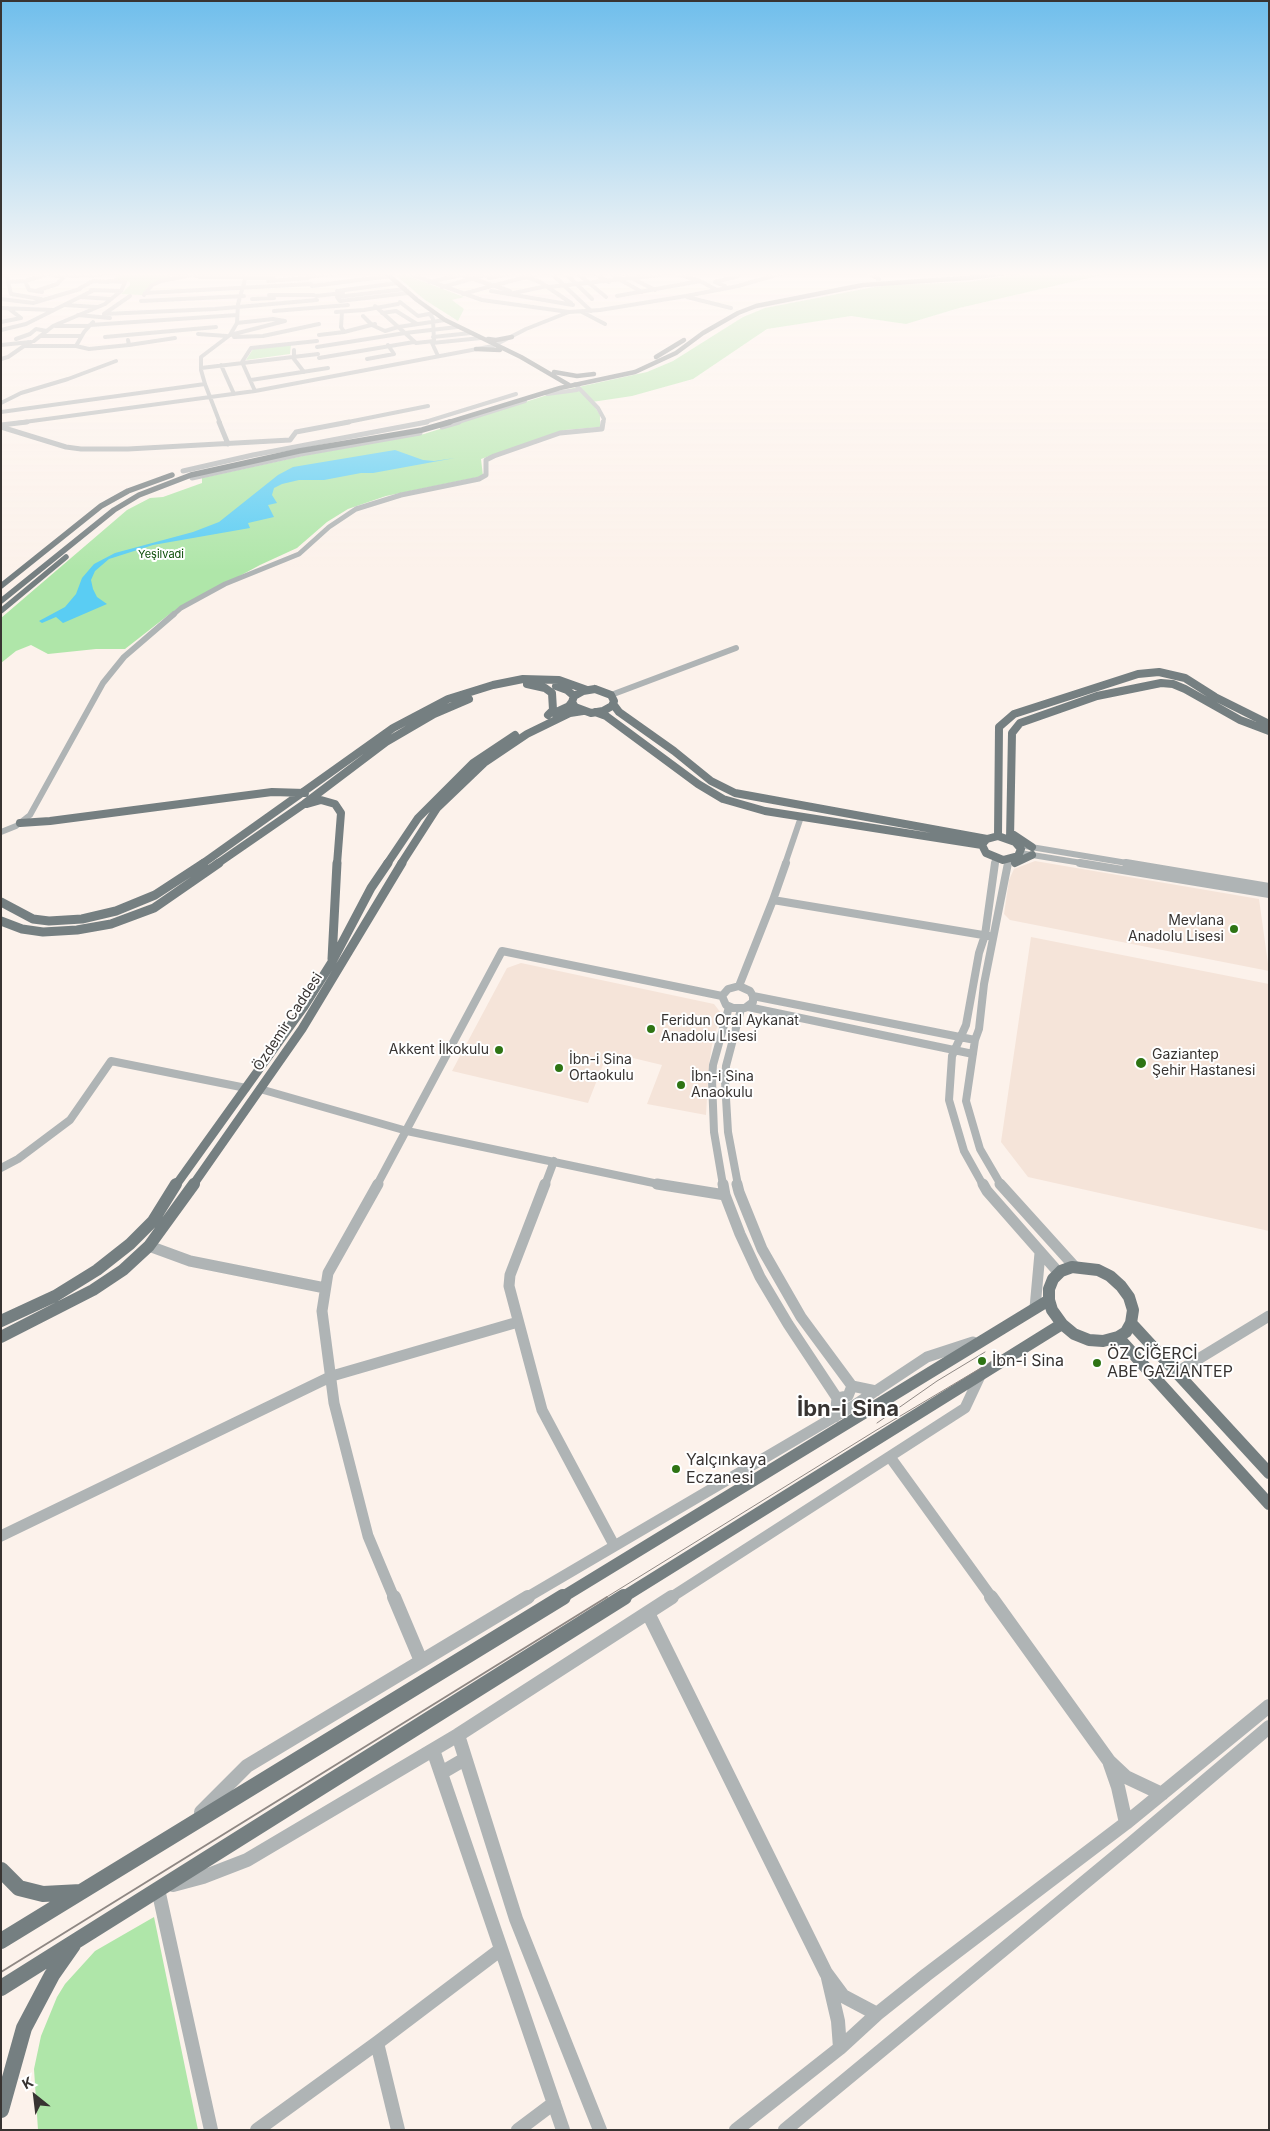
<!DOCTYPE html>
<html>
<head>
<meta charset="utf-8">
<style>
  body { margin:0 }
  #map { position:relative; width:1270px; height:2131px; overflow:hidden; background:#fcf2eb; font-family:Inter,sans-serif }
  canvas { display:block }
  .frame { position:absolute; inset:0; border:2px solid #383432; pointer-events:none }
  .north { position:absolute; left:10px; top:2071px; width:50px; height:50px; -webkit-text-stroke:4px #fff; paint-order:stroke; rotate:331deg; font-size:14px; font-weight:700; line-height:20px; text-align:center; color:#383432 }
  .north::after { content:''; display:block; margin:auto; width:18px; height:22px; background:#383432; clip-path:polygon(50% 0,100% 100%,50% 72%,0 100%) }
</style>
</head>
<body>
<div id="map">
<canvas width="1270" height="2131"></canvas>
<div class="frame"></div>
<div class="north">K</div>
</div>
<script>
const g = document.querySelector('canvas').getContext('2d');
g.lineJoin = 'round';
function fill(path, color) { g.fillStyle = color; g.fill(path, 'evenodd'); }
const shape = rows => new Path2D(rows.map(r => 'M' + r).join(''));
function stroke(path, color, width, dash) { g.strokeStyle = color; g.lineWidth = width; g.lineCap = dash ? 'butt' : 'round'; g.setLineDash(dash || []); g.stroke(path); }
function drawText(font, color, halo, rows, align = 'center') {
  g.font = font + ' Inter,sans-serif'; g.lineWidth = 4; g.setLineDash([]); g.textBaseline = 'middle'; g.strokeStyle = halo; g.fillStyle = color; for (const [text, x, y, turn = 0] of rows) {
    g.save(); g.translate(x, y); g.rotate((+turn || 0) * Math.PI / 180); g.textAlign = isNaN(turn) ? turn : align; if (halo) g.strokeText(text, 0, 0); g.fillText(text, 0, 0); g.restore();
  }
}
fill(shape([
  [1035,861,1259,899,1269,971,1010,920,1004,914,1009,880,1014,869],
  [1031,937,1269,984,1269,1231,1028,1177,1001,1142],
  [521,963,714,1004,721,1013,712,1045,709,1065,706,1115,647,1104,662,1065,608,1052,588,1103,452,1071,507,968]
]), '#f5e4d9');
fill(shape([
  [120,273,167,273,171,278,149,286,142,295,121,294,130,285,130,282,114,279],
  [393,273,400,273,464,297,452,300,464,309,458,321,425,300],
  [1027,273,1110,273,959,308,906,324,851,316,767,329,693,379,632,396,592,402,600,415,600,427,565,430,481,459,483,476,386,496,348,509,327,522,297,548,260,565,171,613,125,649,96,649,48,654,31,645,16,651,1,663,1,618,127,510,150,498,163,497,202,483,202,478,307,455,424,434,560,391,647,372,673,361,743,317,765,308,869,288,889,285,968,282],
  [291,344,290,354,246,360,253,349],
  [154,1917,198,2130,38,2130,34,2069,41,2036,57,1997,65,1984,95,1951]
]), '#afe6a9');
fill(shape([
  [395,450,423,460,434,461,455,458,373,473,361,473,324,480,299,480,282,484,274,488,272,495,277,503,268,505,274,517,248,523,250,528,153,545,109,559,95,571,91,580,93,589,97,597,107,604,63,623,56,617,42,623,39,621,65,607,76,594,82,578,94,564,115,553,193,532,219,522,278,475,293,467]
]), '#5acdf3');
stroke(shape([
  [55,273,56,276,100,275],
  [189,273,200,277,245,277],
  [407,273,482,300,569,312,600,310,686,296,738,286,783,273],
  [515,273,540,282,571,303],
  [565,273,592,299],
  [577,273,606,297],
  [594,273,609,282],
  [608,273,642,292],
  [622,273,655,290],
  [675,273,700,281,717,290],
  [867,273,879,279],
  [552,274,591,311],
  [461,275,510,291],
  [7,277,11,294,41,299],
  [307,277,337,273],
  [245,278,274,278],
  [489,278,511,273],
  [25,281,29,290,42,292],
  [268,281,308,278],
  [8,282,25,281,51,273],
  [429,282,465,274],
  [496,285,541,273],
  [312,286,390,276],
  [725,286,715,282,738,276],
  [442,287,493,273],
  [549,287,659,275],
  [80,288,93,281,108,282],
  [405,289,337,297,340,301,409,293],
  [91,290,121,291],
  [36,291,57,284,65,276],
  [337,291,398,283],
  [491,291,573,305],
  [145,293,311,284],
  [463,294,495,285],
  [509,294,547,286],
  [144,295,152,285,161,281,191,275],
  [269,295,314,295],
  [316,296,343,293],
  [617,296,700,281],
  [81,297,111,299],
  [687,297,731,308],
  [1,299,33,303,80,289],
  [252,299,274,298],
  [141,301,244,296],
  [400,302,418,316,434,313],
  [65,305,97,307],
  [375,306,416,343,434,341,433,319,430,314],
  [1,308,53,310],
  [274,311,348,305],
  [336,312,364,310,398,304],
  [342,312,341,327,344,332],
  [582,312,605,324],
  [382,313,396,311,417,324],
  [104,314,215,309,317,300],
  [104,314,130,296],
  [78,315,110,318],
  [363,316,372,325,385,331,398,327,445,320],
  [1,322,21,318,8,308],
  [90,325,237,315],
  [55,326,88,326],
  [1,330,26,324,94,290],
  [405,333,457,327],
  [198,334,227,336],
  [230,335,285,321,273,319,237,323],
  [319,335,344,332,375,324],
  [40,336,81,336],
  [105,337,216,327],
  [234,337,263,336,319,324],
  [433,337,471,333],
  [16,339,30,334,36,329,47,331],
  [34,341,53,326,105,304,121,291,125,282,109,281],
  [28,342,24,346,76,346,84,332,93,322],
  [1,345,31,342],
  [129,345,175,338],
  [76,346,89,349,129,345,128,340],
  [317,347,405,333],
  [294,350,294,359,304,372],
  [438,356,432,343,481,338],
  [319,358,414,342],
  [1,359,8,357,24,346],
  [367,359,394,354,388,345],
  [221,365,234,394],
  [201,368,318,354],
  [251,380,328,368],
  [575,384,598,408,604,419,603,423],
  [255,391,242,362,251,348,317,341],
  [547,394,577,390],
  [1,403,21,393,68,379,116,361],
  [1,412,205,384],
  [17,423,255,391,493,346,526,329,569,312],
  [220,423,205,384,201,370,201,357,230,335,237,323,238,304,247,273],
  [343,423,428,406],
  [422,423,516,394],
  [455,423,525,401]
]), '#afb4b5', 4);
stroke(shape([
  [219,422,228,444],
  [1,425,27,422],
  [1,427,66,447,81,449,128,449,290,440,296,432,349,422],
  [442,427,459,422],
  [183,471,253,455,427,422],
  [192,478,301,454,420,433],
  [172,616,181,608,225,584,299,554,329,527,356,509,401,495,479,479,486,475,486,460,494,456,560,433,602,429,603,422]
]), '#afb4b5', 5);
stroke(shape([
  [611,695,736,648],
  [1,832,16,826,30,815,103,683,124,657,174,614],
  [1025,846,1133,864],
  [1020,853,1088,864],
  [785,864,801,817],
  [995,864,996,859],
  [1008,864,1009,860]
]), '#afb4b5', 6);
stroke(shape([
  [1080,863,1269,894],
  [1126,863,1269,887],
  [773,900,786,863],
  [739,986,773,900,989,936],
  [739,986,750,991,753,996,753,1002,745,1008,733,1008,726,1005,722,996,728,989,739,986],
  [753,996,975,1040],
  [748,1007,973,1054],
  [260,1089,407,1131,663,1185],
  [1,1168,18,1159,70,1120,111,1061,246,1088],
  [377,1185,502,951,722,996],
  [545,1185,554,1161],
  [723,1185,714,1132,712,1080,713,1065,729,1007],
  [738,1185,728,1132,725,1081,726,1066,741,1009],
  [983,1185,964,1151,949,1100,952,1056,966,1025,979,953,985,935,995,863],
  [1001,1185,980,1149,966,1101,975,1040,979,1029,984,984,1008,863]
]), '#afb4b5', 8);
stroke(shape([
  [378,1184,328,1273,322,1311,334,1403,368,1536,394,1598],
  [545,1184,510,1275,509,1286,542,1410,614,1545],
  [657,1184,725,1195],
  [723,1184,725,1195,740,1234,760,1277,788,1324,837,1398,835,1417],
  [737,1184,739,1192,762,1249,801,1317,852,1386,876,1391],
  [983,1184,987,1191,1059,1273],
  [1000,1184,1075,1267],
  [149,1246,190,1261,325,1288],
  [1035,1308,1040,1253],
  [1177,1372,1269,1316],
  [837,1398,848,1396,852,1386],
  [890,1457,992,1598],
  [1,1536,332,1376,518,1322],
  [526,1598,853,1406,927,1357,973,1342],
  [670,1598,965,1408,980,1376]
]), '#afb4b5', 11);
stroke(shape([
  [394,1597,421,1661],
  [991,1597,1109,1761,1126,1777,1162,1794],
  [648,1613,826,1973,843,1996,877,2014],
  [458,1735,516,1919,600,2130],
  [433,1750,563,2130],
  [1110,1764,1118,1787,1126,1823],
  [441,1773,465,1759],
  [201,1812,247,1766,528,1597],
  [173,1885,203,1877,247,1860,458,1735,672,1597],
  [158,1889,211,2130],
  [828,1978,838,2021,840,2048],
  [377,2043,398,2130],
  [257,2130,377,2043,500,1950],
  [518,2130,554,2103],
  [736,2130,840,2048,877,2014,926,1975,1126,1823,1269,1706],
  [785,2130,1131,1844,1269,1727]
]), '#afb4b5', 14);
stroke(shape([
  [386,273,417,300,445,320,521,357,569,385],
  [488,339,496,340,512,337],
  [476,349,500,350],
  [656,357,684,340],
  [554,372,577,376,594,374],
  [446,423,560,388,635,372,676,353,703,333,738,313,756,306,863,285,968,278,1006,273]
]), '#757f81', 4.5);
stroke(shape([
  [1,586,101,506,128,491,172,475],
  [1,601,114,510,139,495,191,475,299,451,422,430,450,422],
  [1,611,66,557]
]), '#757f81', 5.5);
stroke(shape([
  [527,684,545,688,552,693,553,710,548,715],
  [556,686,567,690,574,696],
  [595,689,611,695,614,701,612,706,603,711,591,713,575,707,572,702,574,696,583,691,595,689],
  [613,704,619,712,674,751,711,781,735,793,987,839],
  [595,712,606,716,698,784,723,799,765,811,982,845],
  [554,713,569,706,572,702],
  [307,804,321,800,335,804,341,813,337,864],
  [20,823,50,821,272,792,305,793],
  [1014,835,1032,847],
  [998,836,999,727,1014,714,1138,674,1159,672,1185,678,1215,697,1269,724],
  [998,836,1015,842,1021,849,1018,856,1003,860,986,853,982,845,984,842,987,839,998,836],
  [1010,839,1012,733,1020,723,1097,696,1161,683,1173,684,1185,689,1240,720,1269,731],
  [1015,863,1032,855],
  [202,864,393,728,448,699,493,685,523,679,559,680,587,690],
  [217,864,304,804,386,742,434,714,469,699],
  [387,864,418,818,473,763,515,735],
  [401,864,437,808,484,763,527,734,570,713,583,711]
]), '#757f81', 8);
stroke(shape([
  [1,902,33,919,49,921,82,919,116,911,155,895,204,863],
  [1,921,22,929,43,932,77,930,111,924,154,908,219,863],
  [332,959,337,863],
  [176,1185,303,1008,332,962,371,888,388,863],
  [193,1185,302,1029,402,863]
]), '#757f81', 9);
stroke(shape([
  [1072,1267,1098,1270,1110,1276,1121,1286,1129,1297,1133,1310,1131,1323,1126,1332,1118,1337,1103,1341,1089,1340,1074,1334,1062,1324,1052,1310,1049,1300,1049,1289,1053,1279,1061,1271,1072,1267],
  [1,1321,55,1296,97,1270,130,1244,153,1221,176,1184],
  [1131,1323,1269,1473],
  [1,1337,93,1290,123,1270,149,1246,194,1184],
  [1118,1337,1269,1504],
  [561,1598,1049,1300],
  [622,1598,1062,1324]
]), '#757f81', 12);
stroke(shape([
  [1,1870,19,1888,43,1894,81,1892],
  [1,1941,563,1597],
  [1,1988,624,1597],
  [1,2110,24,2028,52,1975,73,1945]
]), '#757f81', 16);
stroke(shape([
  [877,1423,937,1381,985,1352],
  [605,1598,875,1431,996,1359]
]), '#8f8884', 1);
stroke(shape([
  [1,1972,607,1597]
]), '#8f8884', 2);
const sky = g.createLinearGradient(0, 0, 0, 571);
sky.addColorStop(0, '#6fbeec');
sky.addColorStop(0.48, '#fef9f6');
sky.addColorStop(1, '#fef9f600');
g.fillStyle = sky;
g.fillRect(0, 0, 1270, 571);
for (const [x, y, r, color] of [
  [1234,929,5,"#2e7414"],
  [651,1029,5,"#2e7414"],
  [499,1050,5,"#2e7414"],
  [1141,1063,6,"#2e7414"],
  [559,1068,5,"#2e7414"],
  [681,1085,5,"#2e7414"],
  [982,1361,5,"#2e7414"],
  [1097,1363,5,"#2e7414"],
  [676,1469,5,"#2e7414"]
]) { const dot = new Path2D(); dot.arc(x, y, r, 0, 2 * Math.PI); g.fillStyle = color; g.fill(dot); stroke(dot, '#fff', 2); }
drawText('11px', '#0c4d07', '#fff', [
  ["Yeşilvadi",161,555]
]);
drawText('14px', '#383432', '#fff', [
  ["Mevlana",1224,921,"right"],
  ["Anadolu Lisesi",1224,937,"right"],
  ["Feridun Oral Aykanat",661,1021],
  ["Anadolu Lisesi",661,1037],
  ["Akkent İlkokulu",489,1050,"right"],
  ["Gaziantep",1152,1055],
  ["Şehir Hastanesi",1152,1071],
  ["İbn-i Sina",569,1060],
  ["Ortaokulu",569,1076],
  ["İbn-i Sina",691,1077],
  ["Anaokulu",691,1093]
], 'left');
drawText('14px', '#383432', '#fff', [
  ["Özdemir Caddesi",288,1022,-57]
]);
drawText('16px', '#383432', '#fff', [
  ["ÖZ CİĞERCİ",1107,1354],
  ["ABE GAZİANTEP",1107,1372],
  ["İbn-i Sina",992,1361],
  ["Yalçınkaya",686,1460],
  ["Eczanesi",686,1478]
], 'left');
drawText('bold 22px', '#383432', '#fff', [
  ["İbn-i Sina",848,1409]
]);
</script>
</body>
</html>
